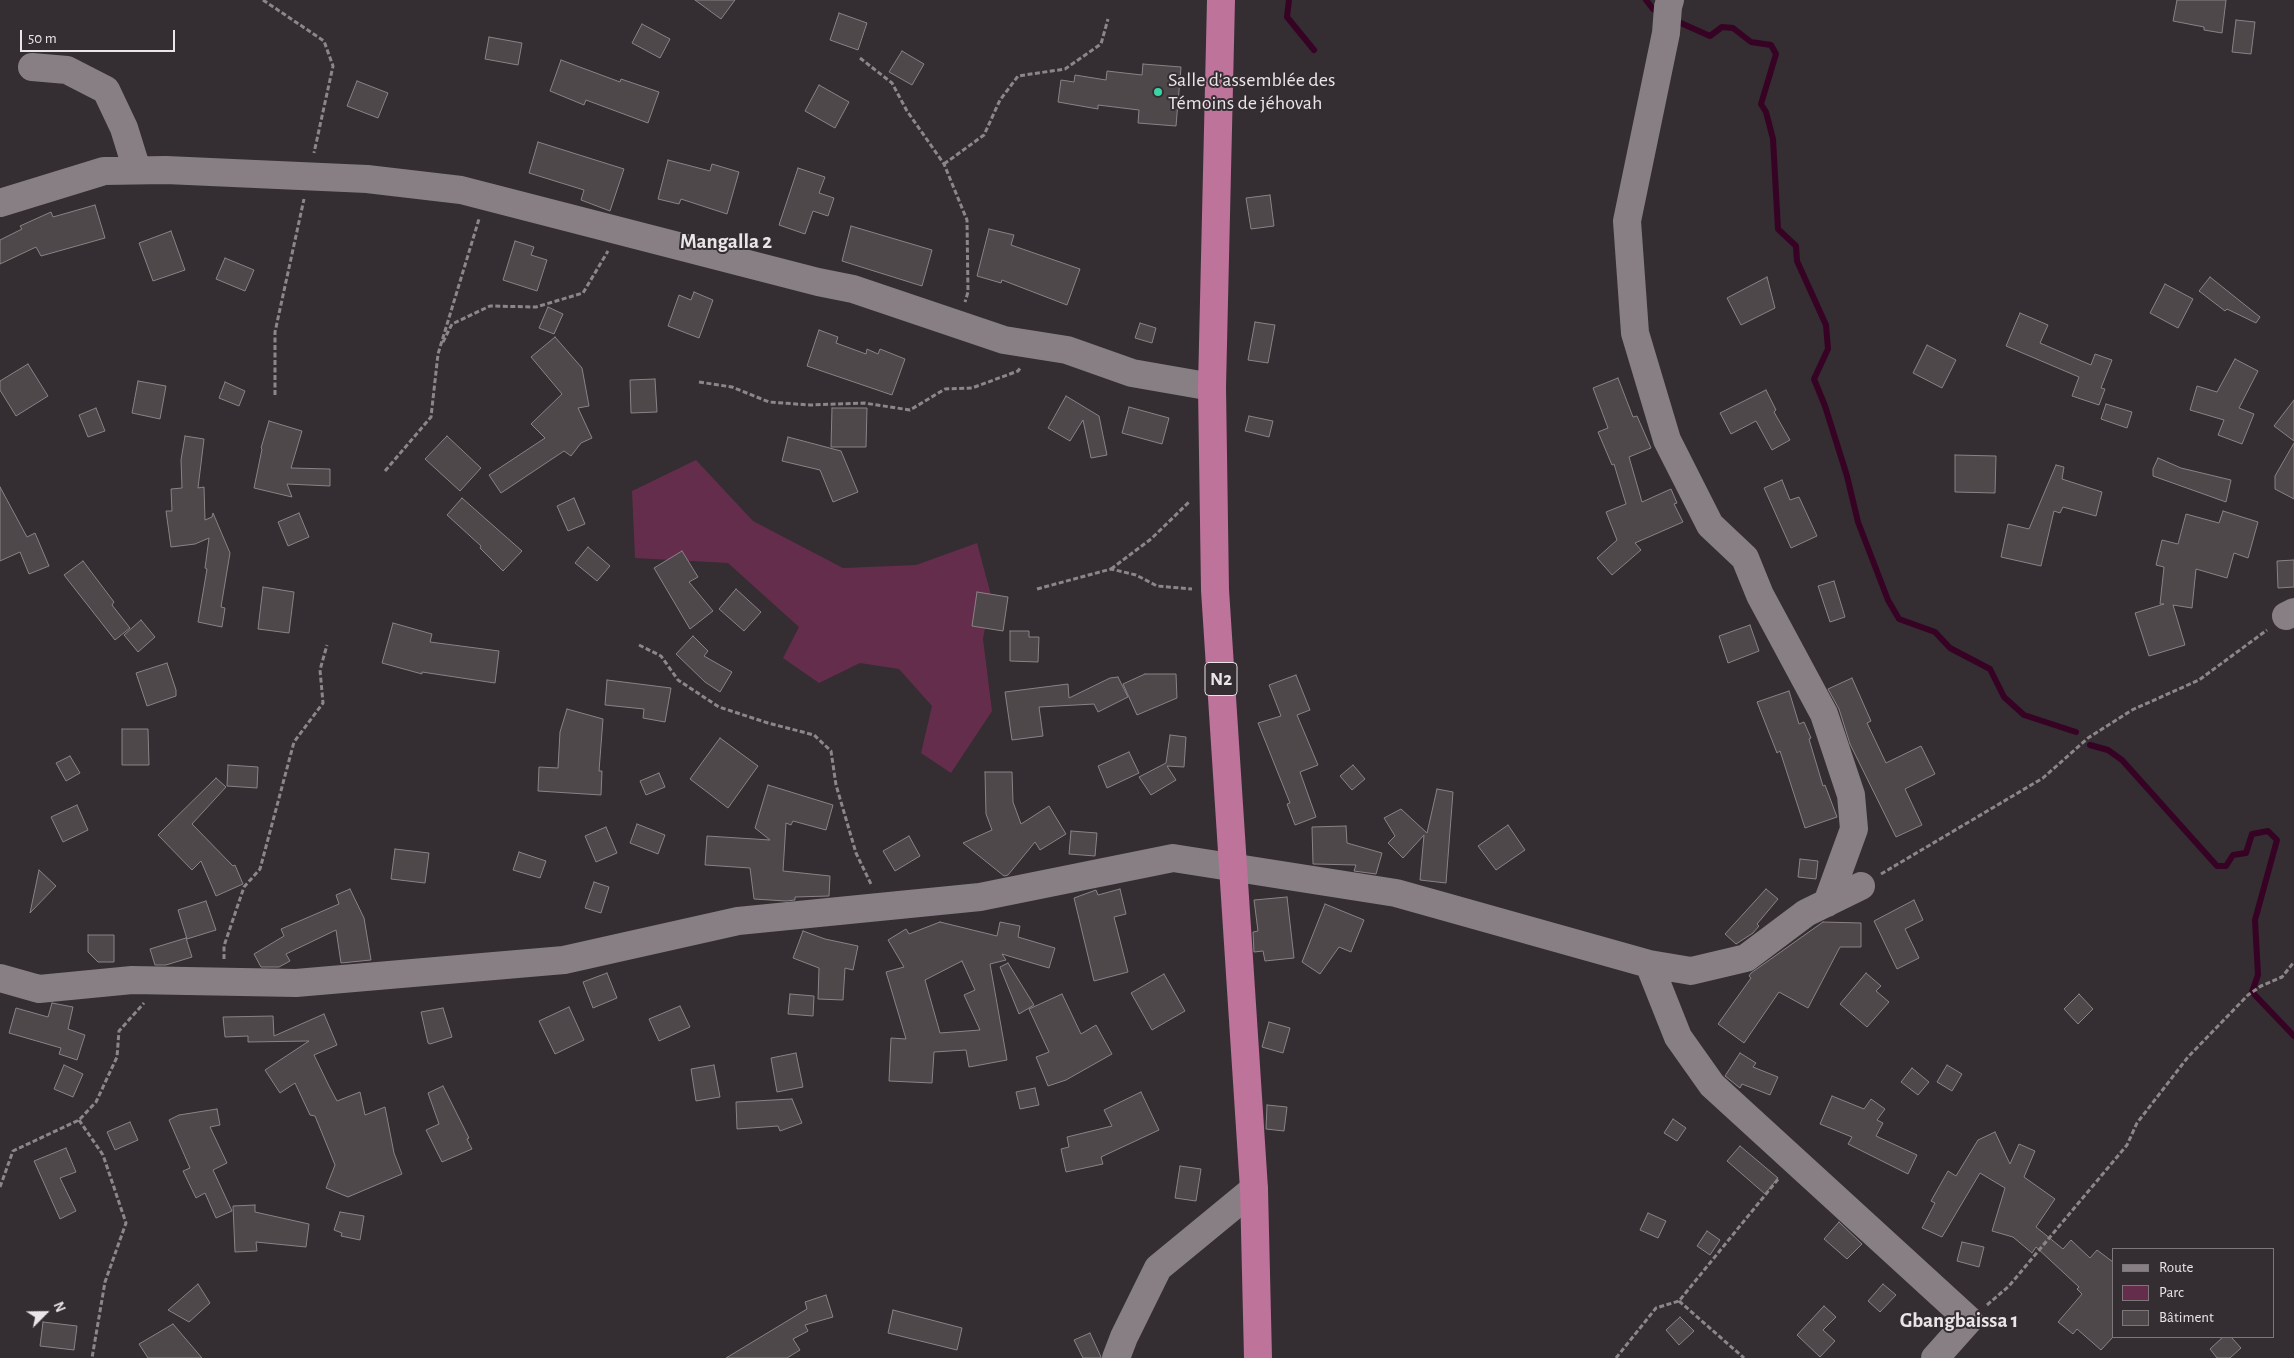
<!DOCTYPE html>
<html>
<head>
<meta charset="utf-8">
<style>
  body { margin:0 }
  #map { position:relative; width:2294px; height:1358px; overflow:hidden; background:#342d31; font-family:"Alegreya Sans",sans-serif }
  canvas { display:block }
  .legend { position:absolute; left:2112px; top:1248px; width:162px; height:90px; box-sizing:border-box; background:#342d31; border:1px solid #7d777a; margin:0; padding:6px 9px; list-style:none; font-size:15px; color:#eae5e7 }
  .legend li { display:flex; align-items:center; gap:10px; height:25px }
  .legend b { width:25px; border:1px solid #7d777a }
  .north { position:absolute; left:20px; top:1288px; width:50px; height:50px; -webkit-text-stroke:4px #342d31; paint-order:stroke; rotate:67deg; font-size:14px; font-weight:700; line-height:20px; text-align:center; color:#eae5e7 }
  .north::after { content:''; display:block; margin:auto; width:18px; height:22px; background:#eae5e7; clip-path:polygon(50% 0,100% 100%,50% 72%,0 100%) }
  .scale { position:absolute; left:20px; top:30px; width:155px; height:22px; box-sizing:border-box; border:2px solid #eae5e7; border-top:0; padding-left:6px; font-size:15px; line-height:18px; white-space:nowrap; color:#eae5e7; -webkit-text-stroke:4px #342d31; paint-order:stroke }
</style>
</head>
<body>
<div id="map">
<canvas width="2294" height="1358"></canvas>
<ul class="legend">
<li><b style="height:6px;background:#877f83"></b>Route</li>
<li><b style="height:14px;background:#652d4c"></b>Parc</li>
<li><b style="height:14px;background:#4f484b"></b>Bâtiment</li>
</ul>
<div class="north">N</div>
<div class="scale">50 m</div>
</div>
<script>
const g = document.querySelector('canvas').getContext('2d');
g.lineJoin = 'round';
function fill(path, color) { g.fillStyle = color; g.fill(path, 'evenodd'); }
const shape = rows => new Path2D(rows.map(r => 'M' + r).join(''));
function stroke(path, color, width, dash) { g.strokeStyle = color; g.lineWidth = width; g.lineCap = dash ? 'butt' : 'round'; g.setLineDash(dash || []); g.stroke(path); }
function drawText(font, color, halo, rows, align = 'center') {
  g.font = font + ' "Alegreya Sans",sans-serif'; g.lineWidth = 4; g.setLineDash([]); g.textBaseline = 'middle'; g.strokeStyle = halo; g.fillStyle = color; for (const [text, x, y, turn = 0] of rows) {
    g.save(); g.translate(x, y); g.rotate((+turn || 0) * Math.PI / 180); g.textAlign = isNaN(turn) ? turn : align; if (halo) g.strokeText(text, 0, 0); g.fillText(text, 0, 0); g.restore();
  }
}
fill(shape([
  [696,460,753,521,843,568,916,565,977,543,991,595,983,639,992,711,951,773,921,753,932,706,899,669,860,663,819,683,783,658,799,627,728,563,635,558,632,491]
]), '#652d4c');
stroke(shape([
  [1289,0,1287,17,1314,50],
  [1646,0,1653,9,1660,13],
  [1674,20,1710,36,1722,27,1733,28,1751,42,1771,45,1776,54,1761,104,1766,112,1773,139,1778,229,1796,246,1797,261,1826,325,1828,349,1814,379,1825,406,1847,476,1858,522,1888,600,1899,619,1935,632,1950,648,1990,669,2004,697,2024,715,2076,732],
  [2090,745,2108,750,2122,760,2217,866,2226,866,2233,855,2246,853,2252,834,2268,831,2277,840,2255,920,2258,975,2252,992,2294,1036]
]), '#370324', 6);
const building = shape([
  [695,0,735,0,721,19,695,0],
  [2177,0,2226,0,2222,33,2204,30,2204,27,2173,21,2177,0],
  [839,13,867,23,858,50,830,40,839,13],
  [2236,20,2255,22,2251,54,2232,52,2236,20],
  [642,24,670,39,660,58,632,43,642,24],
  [489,37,522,43,518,65,485,59,489,37],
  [902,51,924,64,912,85,889,72,902,51],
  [561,60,620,82,621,79,659,92,648,123,586,100,584,105,550,91,561,60],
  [1143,64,1181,67,1176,126,1138,123,1139,110,1098,105,1098,109,1058,102,1061,80,1074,82,1075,75,1106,80,1107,71,1142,75,1143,64],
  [357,81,388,93,378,118,347,106,357,81],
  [819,85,849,102,835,128,805,111,819,85],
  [538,142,624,169,610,211,581,200,584,190,529,173,538,142],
  [668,160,710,171,712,164,739,172,727,214,681,199,679,204,658,199,668,160],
  [798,168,825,177,819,193,834,198,828,216,813,211,805,234,779,225,798,168],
  [1270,195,1274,226,1251,229,1246,198,1270,195],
  [95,205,105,238,41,256,36,247,0,264,0,240,22,229,20,226,51,212,53,217,95,205],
  [851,226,932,250,922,286,842,261,851,226],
  [989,229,1014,235,1011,245,1080,269,1067,305,1002,280,1001,283,977,276,989,229],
  [171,231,185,270,153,281,139,243,171,231],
  [515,241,534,247,531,255,547,260,537,291,503,280,515,241],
  [225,258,254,270,245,291,216,279,225,258],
  [1767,277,1775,308,1741,325,1727,298,1767,277],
  [2210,277,2260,317,2256,323,2227,309,2225,311,2199,291,2210,277],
  [2165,284,2193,299,2178,328,2150,313,2165,284],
  [694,292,713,300,699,338,668,326,679,295,691,300,694,292],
  [548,307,563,314,554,334,539,328,548,307],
  [2020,313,2048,325,2040,343,2091,365,2095,354,2112,360,2101,388,2105,389,2099,405,2072,396,2079,377,2006,346,2020,313],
  [1255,322,1275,325,1268,363,1248,360,1255,322],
  [1140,323,1156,328,1152,343,1135,338,1140,323],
  [819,330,838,337,836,343,866,354,867,349,878,354,880,349,905,359,892,395,807,366,819,330],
  [555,337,582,368,589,406,578,408,592,438,581,443,571,456,564,451,501,493,489,475,545,438,531,424,562,394,531,357,555,337],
  [1927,345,1956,360,1942,388,1913,373,1927,345],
  [2235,359,2258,371,2239,408,2254,414,2242,444,2218,435,2224,420,2190,410,2197,386,2217,392,2235,359],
  [28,364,48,396,16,416,0,390,0,381,28,364],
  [1618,378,1633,417,1637,416,1651,448,1629,457,1642,502,1671,489,1677,503,1674,504,1683,522,1635,543,1641,550,1612,575,1597,558,1617,540,1606,512,1626,504,1614,464,1612,465,1598,432,1608,428,1593,388,1618,378],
  [655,379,657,412,631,413,630,380,655,379],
  [138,381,166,386,160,419,132,413,138,381],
  [225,382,245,391,239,406,219,398,225,382],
  [1766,390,1776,410,1774,412,1790,440,1772,450,1756,421,1731,434,1720,413,1766,390],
  [1066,396,1099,416,1107,455,1091,458,1083,420,1070,441,1048,428,1066,396],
  [2294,400,2294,441,2274,426,2294,400],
  [2106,404,2132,412,2127,428,2101,419,2106,404],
  [1129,407,1169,418,1162,444,1122,433,1129,407],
  [96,408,105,431,88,437,79,415,96,408],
  [832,408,867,408,866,447,831,447,832,408],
  [1249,416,1273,421,1269,437,1245,431,1249,416],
  [269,421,302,431,291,468,330,469,330,486,287,484,292,497,254,488,262,449,261,448,269,421],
  [185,436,204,439,198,488,204,487,205,520,212,517,213,513,230,553,221,607,225,608,222,627,198,622,207,569,205,568,209,538,195,544,171,547,166,511,172,511,171,489,182,488,181,460,185,436],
  [447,436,481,468,460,491,425,459,447,436],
  [788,437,841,451,858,492,833,502,820,470,782,461,788,437],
  [2294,443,2294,499,2275,489,2275,476,2294,443],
  [1955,455,1996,456,1995,493,1955,492,1955,455],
  [2158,458,2181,468,2231,480,2226,502,2153,476,2153,469,2158,458],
  [2056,465,2064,467,2062,479,2102,492,2096,516,2063,507,2060,513,2054,511,2041,566,2001,557,2008,524,2029,529,2056,465],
  [1782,480,1790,500,1799,497,1817,536,1791,548,1764,488,1782,480],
  [0,487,27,537,35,533,49,566,29,574,20,552,0,561,0,487],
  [462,498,522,551,503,571,480,548,481,546,447,515,462,498],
  [574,498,585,524,568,531,557,506,574,498],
  [2223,511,2258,522,2248,558,2234,553,2227,578,2196,569,2192,608,2173,605,2185,645,2149,656,2135,613,2164,604,2160,604,2164,567,2156,565,2162,540,2178,544,2186,514,2219,523,2223,511],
  [299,513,309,537,288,546,278,522,299,513],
  [588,547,610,566,597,581,575,563,588,547],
  [682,551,698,577,689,582,713,611,690,629,654,568,682,551],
  [2294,560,2294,587,2278,588,2277,561,2294,560],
  [83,561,114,602,112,605,130,628,115,640,64,575,83,561],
  [1834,581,1845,617,1830,622,1818,586,1834,581],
  [263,587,294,592,289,633,258,629,263,587],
  [736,589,761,612,744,631,719,609,736,589],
  [977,592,1008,597,1003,631,972,626,977,592],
  [141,620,155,637,138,652,124,635,141,620],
  [393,623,432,634,430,642,499,651,495,683,422,672,422,674,382,663,393,623],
  [1750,625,1759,651,1728,663,1719,636,1750,625],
  [1010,631,1029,631,1029,637,1039,637,1038,662,1010,661,1010,631],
  [693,636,708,651,704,656,732,672,720,692,705,682,676,654,693,636],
  [167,663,176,690,176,696,147,706,136,673,167,663],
  [1145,674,1176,674,1177,698,1137,715,1123,684,1145,674],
  [1296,675,1310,710,1297,715,1318,765,1300,772,1316,817,1295,825,1287,804,1290,803,1258,723,1281,716,1269,685,1296,675],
  [1118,677,1128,697,1098,712,1094,704,1039,707,1043,736,1012,740,1005,692,1068,684,1069,698,1110,678,1118,677],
  [1852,678,1871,721,1867,723,1886,763,1921,746,1935,774,1905,789,1922,825,1896,837,1850,744,1839,709,1828,689,1852,678],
  [607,680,671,688,665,722,643,718,644,709,605,705,607,680],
  [1789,691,1799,724,1804,722,1811,738,1809,739,1823,786,1825,785,1837,817,1805,828,1780,751,1777,753,1757,702,1789,691],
  [567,709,603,719,599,771,602,771,601,795,538,791,539,767,558,768,560,732,567,709],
  [122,729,148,729,149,765,122,765,122,729],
  [1170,735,1186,737,1184,767,1167,766,1176,780,1151,795,1139,777,1166,763,1170,735],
  [720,738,758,766,728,808,690,779,720,738],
  [1129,752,1139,773,1107,788,1098,766,1129,752],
  [70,756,80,773,66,781,56,763,70,756],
  [228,765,258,767,257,788,227,786,228,765],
  [1353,765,1365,779,1352,790,1340,776,1353,765],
  [985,772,1012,772,1013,802,1021,824,1049,806,1066,834,1040,850,1035,842,1008,875,1004,876,963,843,992,830,986,814,985,772],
  [659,773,665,787,646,795,640,781,659,773],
  [216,778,226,787,192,824,233,866,235,865,243,884,216,896,201,861,192,870,158,835,216,778],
  [768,785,833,805,826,830,793,821,791,825,786,823,783,871,830,876,829,896,795,897,795,900,786,901,754,899,750,868,705,865,707,836,770,840,755,828,768,785],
  [1437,789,1453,792,1446,883,1420,880,1424,835,1403,858,1388,843,1395,836,1384,818,1401,809,1427,833,1437,789],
  [77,805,88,830,63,842,51,817,77,805],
  [637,824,665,835,658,854,630,843,637,824],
  [1508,825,1525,850,1496,870,1478,846,1508,825],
  [1346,826,1347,843,1382,853,1376,874,1354,871,1356,865,1313,864,1312,827,1346,826],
  [606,827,617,853,596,862,585,836,606,827],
  [1071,831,1097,833,1095,856,1069,854,1071,831],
  [909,836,920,856,895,871,883,851,909,836],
  [395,849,429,853,425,883,391,879,395,849],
  [519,852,546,861,540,878,513,870,519,852],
  [1800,859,1818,861,1816,879,1798,877,1800,859],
  [39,870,56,886,30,913,39,870],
  [594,882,609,887,601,913,585,908,594,882],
  [350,889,364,918,371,960,341,963,336,930,286,954,290,961,279,967,261,967,254,954,284,936,281,929,339,904,336,895,350,889],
  [1120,889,1126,914,1114,917,1128,972,1094,981,1074,898,1096,890,1098,895,1120,889],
  [1766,889,1778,899,1757,924,1759,926,1753,933,1736,944,1725,934,1766,889],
  [1287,897,1294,958,1265,961,1263,951,1254,952,1253,932,1258,931,1254,900,1287,897],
  [1914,900,1923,920,1905,929,1919,958,1897,969,1874,921,1914,900],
  [206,901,216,930,187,939,178,910,206,901],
  [1325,904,1364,920,1351,952,1339,947,1320,974,1302,962,1325,904],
  [940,922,997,936,1000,922,1020,926,1018,937,1055,948,1049,968,1002,954,1006,960,990,964,1007,1060,969,1067,966,1050,934,1052,932,1083,889,1081,891,1038,906,1039,886,972,904,967,888,940,906,929,909,934,940,922],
  [962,961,975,990,964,995,980,1030,940,1033,925,980,962,961],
  [1823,922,1861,923,1861,947,1840,947,1808,1008,1779,992,1744,1043,1718,1024,1751,978,1749,976,1751,973,1823,922],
  [803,931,825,939,858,946,853,970,845,968,843,1000,818,999,819,968,793,958,803,931],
  [88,935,114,935,114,962,98,962,88,952,88,935],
  [186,938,192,957,166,965,155,965,150,949,186,938],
  [1008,963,1034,1005,1019,1014,1000,967,1008,963],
  [607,973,617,998,593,1008,583,982,607,973],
  [1866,973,1881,986,1876,991,1889,1002,1867,1027,1840,1004,1866,973],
  [1164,974,1185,1011,1152,1030,1131,993,1164,974],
  [790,994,814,996,813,1016,788,1014,790,994],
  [1062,994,1081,1034,1096,1025,1112,1054,1066,1080,1048,1086,1036,1057,1049,1052,1029,1009,1062,994],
  [2079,994,2093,1009,2078,1024,2064,1009,2079,994],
  [52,1003,73,1007,68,1029,85,1035,77,1060,59,1054,61,1048,9,1033,16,1008,48,1017,52,1003],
  [680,1006,690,1027,659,1041,649,1019,680,1006],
  [569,1007,584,1040,555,1054,539,1021,569,1007],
  [443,1008,452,1037,430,1044,428,1043,421,1012,443,1008],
  [324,1014,337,1045,314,1055,329,1086,337,1101,360,1092,365,1115,385,1107,394,1153,402,1174,348,1197,326,1188,335,1165,315,1116,310,1115,295,1083,280,1093,265,1070,309,1041,248,1042,248,1036,225,1037,223,1017,273,1016,274,1036,324,1014],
  [1269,1022,1290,1028,1283,1053,1262,1047,1269,1022],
  [796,1053,803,1087,777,1092,771,1058,796,1053],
  [1740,1053,1756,1063,1753,1067,1778,1077,1770,1095,1742,1084,1740,1088,1725,1076,1740,1053],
  [64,1065,83,1074,73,1097,54,1089,64,1065],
  [714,1065,720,1097,696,1101,691,1069,714,1065],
  [1947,1065,1962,1074,1952,1091,1937,1082,1947,1065],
  [1912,1068,1929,1082,1918,1095,1901,1082,1912,1068],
  [443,1086,469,1138,467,1139,472,1149,442,1162,426,1130,439,1124,428,1093,443,1086],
  [1035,1088,1039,1105,1020,1109,1016,1092,1035,1088],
  [1141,1092,1159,1130,1101,1157,1103,1164,1066,1172,1061,1149,1069,1147,1067,1137,1112,1126,1104,1110,1141,1092],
  [1832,1096,1864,1109,1871,1099,1885,1109,1877,1120,1883,1123,1876,1136,1917,1155,1908,1174,1848,1144,1852,1137,1820,1124,1832,1096],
  [792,1099,802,1123,780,1131,778,1126,737,1129,736,1102,792,1099],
  [1267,1105,1287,1107,1284,1131,1266,1129,1267,1105],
  [217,1109,220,1125,210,1127,227,1163,213,1170,232,1211,216,1218,205,1193,196,1198,183,1171,190,1168,169,1120,179,1115,217,1109],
  [1673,1119,1686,1128,1677,1141,1664,1133,1673,1119],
  [130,1122,138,1140,115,1150,107,1132,130,1122],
  [1995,1132,2010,1164,2019,1144,2035,1151,2024,1177,2055,1199,2036,1227,2063,1249,2071,1240,2090,1258,2097,1250,2113,1262,2113,1337,2101,1350,2077,1329,2073,1334,2058,1322,2082,1294,2077,1289,2079,1287,2036,1247,2032,1253,2013,1237,1992,1231,2005,1188,1980,1173,1942,1237,1922,1228,1935,1203,1931,1201,1948,1171,1956,1176,1978,1140,1995,1132],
  [1740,1146,1778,1178,1765,1194,1727,1161,1740,1146],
  [66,1148,76,1172,60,1178,76,1211,60,1219,34,1161,66,1148],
  [1180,1166,1201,1169,1196,1201,1175,1198,1180,1166],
  [255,1205,255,1212,309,1224,306,1247,256,1242,257,1251,235,1252,233,1206,255,1205],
  [340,1212,364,1216,360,1240,341,1236,342,1233,334,1230,340,1212],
  [1648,1213,1666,1221,1658,1238,1640,1230,1648,1213],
  [1839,1222,1862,1244,1847,1259,1824,1239,1839,1222],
  [1707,1231,1720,1240,1710,1255,1697,1246,1707,1231],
  [1962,1242,1984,1247,1979,1267,1957,1261,1962,1242],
  [198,1284,210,1303,189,1322,168,1310,198,1284],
  [1883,1284,1896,1295,1880,1312,1868,1301,1883,1284],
  [826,1295,833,1317,805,1325,808,1331,793,1339,800,1350,787,1358,726,1358,807,1309,805,1302,826,1295],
  [1824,1306,1836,1317,1823,1330,1835,1341,1820,1357,1797,1335,1824,1306],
  [893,1310,962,1328,957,1350,888,1333,893,1310],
  [1680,1317,1694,1331,1679,1345,1666,1330,1680,1317],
  [43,1322,77,1326,74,1350,40,1346,43,1322],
  [173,1324,202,1358,148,1358,139,1344,173,1324],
  [1090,1333,1101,1357,1101,1358,1083,1358,1074,1340,1090,1333],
  [2223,1337,2231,1337,2241,1348,2230,1358,2217,1358,2210,1349,2223,1337]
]);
fill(building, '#4f484b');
stroke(building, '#8a8286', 1);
stroke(shape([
  [263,0,324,41,333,66,314,153],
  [860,58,892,83,907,111,944,164,967,220,968,292,965,302],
  [944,164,984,135,1000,100,1018,76,1065,69,1101,44,1108,19],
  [443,342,452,324,490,306,536,307,583,293,608,251],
  [699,382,732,387,769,402,810,405,864,403,910,410,945,389,972,388,1018,371,1021,367],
  [275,395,275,332,304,199],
  [385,471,431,417,438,354,479,219],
  [1111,569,1151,539,1189,502],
  [1037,589,1111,569,1136,575,1157,586,1192,589],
  [639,645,661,656,678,680,719,707,768,723,814,735,831,751,836,785,856,853,871,884],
  [1881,874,2043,778,2088,738,2132,710,2199,680,2267,630],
  [224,959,224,946,244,887,260,869,294,742,323,703,320,670,327,645],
  [79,1120,103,1155,126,1223,105,1282,92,1358],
  [0,1187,13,1151,79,1120,96,1102,117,1057,119,1031,144,1003],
  [1679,1301,1744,1358],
  [1987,1305,2009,1286,2127,1145,2137,1123,2188,1057,2248,995,2261,986,2282,977,2294,962],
  [1616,1358,1656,1308,1679,1301,1779,1178]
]), '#8c8689', 3, [5, 2.5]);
stroke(shape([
  [1670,0,1668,7,1666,33,1627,221,1635,333,1667,440,1710,525,1745,558,1760,595,1824,714,1851,795,1854,829,1827,903],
  [32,67,67,70,106,90,124,128,137,170],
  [0,203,104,171,166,170,367,179,461,190,818,282,853,289,1004,340,1067,350,1132,373,1212,387],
  [2286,616,2294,612],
  [1649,964,1678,1037,1712,1085,1969,1320,1935,1358],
  [0,978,39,989,132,980,296,983,564,960,738,921,980,897,1173,858,1396,893,1649,964,1691,971,1746,958,1806,913,1861,886],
  [1116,1358,1124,1337,1158,1268,1254,1189]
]), '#877f83', 28);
stroke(shape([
  [1221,0,1212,387,1215,590,1254,1189,1258,1358]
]), '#bd739a', 28);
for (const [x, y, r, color] of [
  [1158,92,5,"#3ad4a5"]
]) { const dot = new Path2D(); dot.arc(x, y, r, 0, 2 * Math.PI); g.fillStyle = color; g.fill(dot); stroke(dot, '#342d31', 2); }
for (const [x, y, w] of [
  [1221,679,32]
]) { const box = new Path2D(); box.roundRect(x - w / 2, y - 16.5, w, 33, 4); g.fillStyle = '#342d31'; g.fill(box); stroke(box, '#eae5e7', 1); }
drawText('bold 19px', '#eae5e7', null, [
  ["N2",1221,679]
]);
drawText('20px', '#eae5e7', '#342d31', [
  ["Salle d'assemblée des",1168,80],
  ["Témoins de jéhovah",1168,103]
], 'left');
drawText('bold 21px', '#eae5e7', '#342d31', [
  ["Mangalla 2",726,242],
  ["Gbangbaissa 1",1959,1321]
]);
</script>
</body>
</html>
